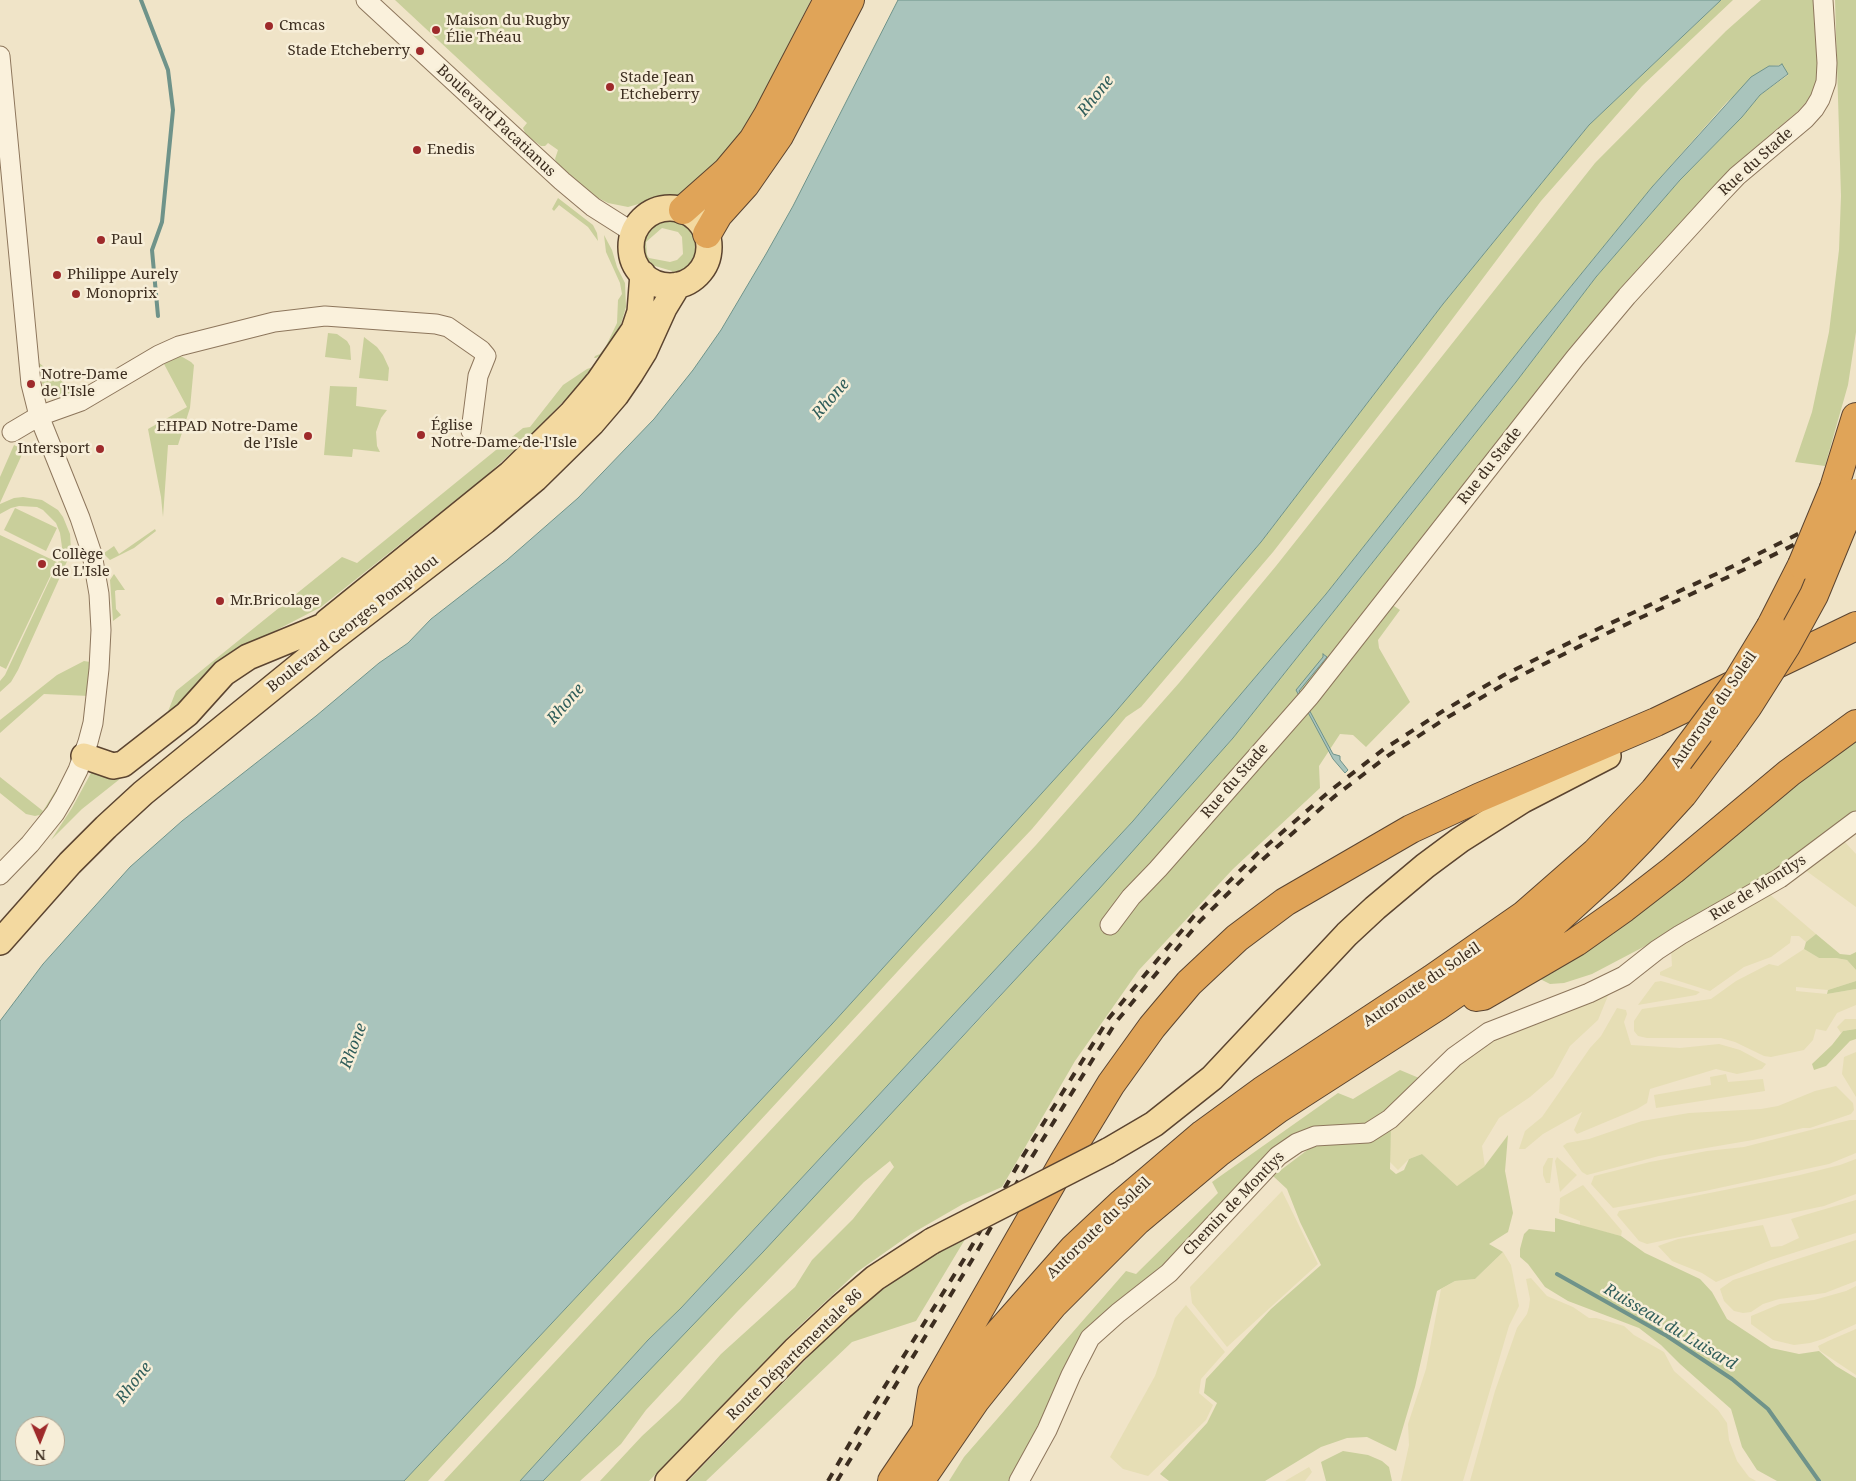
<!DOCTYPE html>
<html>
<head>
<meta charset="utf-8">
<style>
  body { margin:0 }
  #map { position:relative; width:1856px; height:1481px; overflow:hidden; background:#f0e4c8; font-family:"Noto Serif",serif }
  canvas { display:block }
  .north { position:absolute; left:15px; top:1416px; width:50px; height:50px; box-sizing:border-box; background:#f7eed8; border:1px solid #ada18e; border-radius:50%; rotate:179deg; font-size:14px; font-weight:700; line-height:20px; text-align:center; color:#3d2e20 }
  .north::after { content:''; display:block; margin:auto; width:18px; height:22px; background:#9e2a2b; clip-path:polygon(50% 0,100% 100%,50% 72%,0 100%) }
</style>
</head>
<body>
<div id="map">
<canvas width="1856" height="1481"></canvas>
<div class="north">N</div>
</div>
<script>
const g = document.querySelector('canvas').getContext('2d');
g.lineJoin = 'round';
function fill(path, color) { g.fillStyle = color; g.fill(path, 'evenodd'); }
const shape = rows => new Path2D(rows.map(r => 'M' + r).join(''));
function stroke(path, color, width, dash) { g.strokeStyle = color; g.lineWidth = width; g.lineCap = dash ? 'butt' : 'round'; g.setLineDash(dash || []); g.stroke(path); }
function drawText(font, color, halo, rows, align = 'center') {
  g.font = font + ' "Noto Serif",serif'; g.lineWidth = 5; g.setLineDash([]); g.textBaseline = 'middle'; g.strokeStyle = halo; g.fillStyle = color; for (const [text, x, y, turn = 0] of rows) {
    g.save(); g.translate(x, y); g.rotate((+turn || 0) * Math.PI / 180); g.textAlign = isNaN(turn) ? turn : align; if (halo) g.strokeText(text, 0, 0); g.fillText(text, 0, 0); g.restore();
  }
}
fill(shape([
  [1843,840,1856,854,1856,907,1805,870],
  [1767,892,1816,934,1806,942,1799,936,1791,936,1790,943,1771,957,1744,967,1710,991,1660,975,1660,972,1672,966,1671,949],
  [1804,949,1819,958,1836,958,1847,960,1856,970,1856,981,1828,990,1796,987,1796,991,1827,994,1856,989,1856,1005,1837,1013,1826,1031,1816,1029,1813,1040,1804,1050,1771,1057,1764,1056,1735,1042,1721,1038,1647,1038,1638,1036,1634,1031,1634,1021,1642,1009,1711,999,1736,981,1769,964,1778,966],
  [1661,981,1700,992,1696,995,1638,1005,1655,982],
  [1612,986,1598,1020,1570,1046,1553,1077,1530,1097,1499,1118,1482,1146,1485,1167,1457,1186,1422,1154,1409,1159,1398,1170,1389,1161,1391,1127,1449,1067,1504,1033],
  [1617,1008,1626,1010,1627,1014,1624,1022,1631,1045,1680,1048,1719,1044,1740,1050,1766,1064,1762,1069,1737,1074,1716,1069,1650,1089,1647,1103,1637,1109,1577,1134,1574,1130,1582,1112,1543,1134,1525,1149,1519,1149,1525,1131,1542,1117,1590,1048,1601,1036],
  [1845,1019,1856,1019,1856,1029,1843,1031,1841,1033,1837,1027],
  [1856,1052,1856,1097,1842,1074,1844,1057],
  [1726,1074,1728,1082,1763,1079,1765,1091,1656,1108,1654,1095,1711,1085,1710,1077],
  [1836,1086,1853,1103,1854,1110,1851,1114,1810,1128,1803,1128,1753,1140,1659,1156,1587,1175,1582,1172,1563,1146,1567,1143,1589,1139,1642,1121,1689,1113,1761,1109,1778,1106,1815,1091],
  [1850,1120,1856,1120,1856,1153,1829,1164,1705,1191,1613,1208,1591,1184,1594,1176,1650,1162,1707,1151,1744,1147],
  [1557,1157,1577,1175,1560,1192,1555,1161],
  [1548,1158,1553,1158,1550,1183,1546,1183,1543,1175,1543,1167],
  [1856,1159,1856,1194,1824,1206,1647,1244,1639,1241,1617,1215,1619,1211,1800,1175,1840,1165],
  [1583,1185,1622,1231,1621,1236,1580,1226,1580,1221,1559,1213,1560,1198],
  [1282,1191,1318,1264,1227,1347,1192,1303,1190,1287],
  [1856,1200,1856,1233,1771,1260,1716,1282,1702,1273,1672,1261,1658,1246,1678,1239,1763,1225,1771,1247,1782,1246,1799,1238,1791,1219],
  [1856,1240,1856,1281,1825,1293,1779,1299,1763,1304,1751,1312,1743,1313,1734,1311,1724,1301,1720,1289,1733,1280],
  [1503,1252,1511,1265,1519,1306,1509,1326,1463,1481,1401,1481,1409,1445,1408,1424,1426,1369,1441,1289,1455,1281,1475,1279],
  [1531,1278,1547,1296,1573,1307,1589,1318,1596,1318,1624,1326,1634,1335,1664,1352,1674,1371,1718,1410,1727,1423,1729,1440,1737,1461,1749,1477,1756,1481,1470,1481,1495,1391,1517,1328,1527,1314,1529,1307,1530,1299,1526,1279],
  [1856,1286,1856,1324,1823,1339,1810,1343,1794,1345,1773,1340,1751,1324,1751,1316,1780,1304,1814,1300,1846,1291],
  [1186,1305,1225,1352,1201,1379,1199,1393,1213,1405,1206,1420,1148,1476,1123,1469,1110,1457,1155,1376,1175,1318],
  [1856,1329,1856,1375,1820,1351,1818,1346,1828,1341],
  [1309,1467,1312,1472,1305,1481,1285,1481]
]), '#e6deb5');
fill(shape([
  [395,0,811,0,770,81,767,97,752,131,678,198,660,198,628,207,608,203,598,198,558,166,555,159,558,150,548,143,545,146,541,146,526,135,523,128,527,123],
  [1721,0,1733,0,1642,86,1541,201,1417,366,1273,552,1141,707,1126,717,1032,829,921,946,428,1481,404,1481,832,1024,1112,716,1261,542,1443,304,1589,125],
  [1761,0,1818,0,1819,84,1808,100,1797,112,1738,162,1584,334,1386,591,1394,606,1400,610,1378,640,1379,648,1410,702,1366,747,1353,735,1340,734,1319,766,1320,788,1233,869,1139,970,1075,1061,1002,1187,963,1204,911,1234,857,1272,794,1331,649,1481,600,1481,642,1436,680,1401,721,1354,795,1287,812,1260,853,1219,894,1167,890,1161,864,1182,736,1313,646,1410,621,1444,580,1481,543,1481,985,1013,1233,738,1516,382,1596,277,1680,180,1742,117,1760,95,1788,75,1782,65,1769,66,1727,102,1652,187,1533,333,1326,594,1133,821,681,1308,648,1340,520,1481,444,1481,1036,845,1179,683,1276,566,1595,163,1726,31],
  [1835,0,1856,0,1856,332,1848,385,1825,466,1795,462,1812,412,1829,332,1839,250,1841,196],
  [558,198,593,225,597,233,598,241,588,227,559,205,554,211,552,209],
  [668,219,675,220,686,225,694,237,696,243,696,250,693,261,682,271,674,274,672,271,655,266,649,267,644,260,641,248,643,235,647,229,659,221],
  [662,228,678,232,682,237,683,254,677,260,670,262,649,258,647,255,646,242],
  [604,235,612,250,617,267,625,283,626,307,621,324,607,349,600,356,596,358,594,358,595,356,600,354,606,346,617,323,618,300,622,294,620,283,606,252],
  [328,333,337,334,347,341,350,346,351,360,325,357],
  [364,337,377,347,383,355,389,368,388,381,359,378],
  [179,355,191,362,194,365,190,408,178,445,168,445,163,517,161,497,148,429,187,407,164,364],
  [38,362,54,375,51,379,55,382,58,378,73,391,71,393,65,396,57,396,45,389,41,381],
  [593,367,580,384,535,431,486,476,321,607,244,647,222,661,201,679,172,712,167,714,176,691,342,557,357,563,523,428,530,427,563,385,587,369],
  [330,386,357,387,356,406,387,410,381,418,376,432,377,446,380,452,353,449,352,457,324,455],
  [14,445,24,450,0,503,0,477],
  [23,497,42,500,58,510,63,517,70,534,71,549,69,557,18,670,11,682,0,692,0,681,5,675,58,562,62,547,60,533,56,523,43,510,37,507,19,506,11,508,0,514,0,504,14,498],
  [15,508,57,528,46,551,4,530],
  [155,529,156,531,134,548,110,560,105,555,104,553,114,546,119,554],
  [0,535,57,562,6,669,0,666],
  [114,574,125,590,117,590,115,591,116,609,121,615,113,621,110,580],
  [84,661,90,662,89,696,44,694,0,733,0,720,57,675],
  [84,720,86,721,71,769,44,814,35,816,26,814,0,793,0,777,43,811,65,775,77,745],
  [1856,740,1856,817,1802,857,1689,923,1592,974,1564,983,1550,984,1540,979],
  [154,752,82,809,51,840,72,808,91,773],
  [1816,934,1840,954,1850,955,1856,952,1856,970,1847,960,1836,958,1819,958,1804,949,1806,942],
  [1856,981,1856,989,1827,994,1828,990],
  [1856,1029,1856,1039,1850,1041,1826,1066,1814,1070,1812,1064,1832,1045,1843,1031],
  [1400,1070,1419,1078,1383,1116,1360,1127,1309,1129,1157,1272,1087,1328,1041,1429,1011,1481,949,1481,964,1457,1126,1271,1136,1274,1218,1193,1212,1182,1338,1093,1353,1099],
  [1391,1127,1390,1169,1396,1174,1404,1170,1409,1159,1422,1154,1457,1186,1484,1167,1508,1135,1505,1171,1513,1213,1508,1232,1489,1244,1503,1252,1475,1279,1455,1281,1437,1291,1415,1387,1396,1451,1367,1437,1347,1438,1321,1447,1265,1481,1169,1481,1160,1474,1207,1423,1217,1403,1204,1393,1206,1379,1271,1309,1321,1265,1300,1222,1287,1189,1273,1176,1310,1148],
  [1555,1218,1621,1236,1645,1253,1700,1279,1712,1292,1727,1319,1771,1348,1799,1354,1819,1351,1836,1366,1856,1378,1856,1481,1777,1481,1757,1470,1742,1447,1731,1409,1680,1364,1661,1345,1639,1328,1568,1301,1545,1287,1528,1264,1520,1257,1520,1249,1524,1234,1529,1229,1555,1232],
  [967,1236,916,1321,852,1342,706,1481,688,1481,853,1311,931,1255],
  [1343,1451,1368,1455,1382,1461,1389,1467,1392,1481,1326,1481,1321,1462]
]), '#c9cf9b');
const water = shape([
  [898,0,1721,0,1589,125,1443,304,1261,542,1112,716,832,1024,404,1481,0,1481,0,1021,43,964,130,867,182,821,316,716,379,663,408,643,431,619,507,560,578,498,654,419,693,370,721,330,766,254,793,206,898,0],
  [25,1426,55,1426,55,1456,25,1456,25,1426],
  [1782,64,1788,74,1760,95,1742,117,1680,180,1596,277,1516,382,1233,738,1099,889,763,1252,543,1481,520,1481,648,1340,681,1308,1133,821,1326,594,1533,333,1652,187,1751,77,1769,66,1779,66,1782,64],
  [1323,654,1327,657,1299,691,1333,754,1340,756,1340,760,1348,770,1345,773,1333,759,1296,690,1323,657,1323,654]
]);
fill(water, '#a9c4bc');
stroke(water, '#6f938a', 1);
stroke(shape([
  [141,0,168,70,173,110,162,222,152,250,158,316],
  [1557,1274,1667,1336,1732,1379,1768,1409,1819,1481]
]), '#6f938a', 4);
const minor = shape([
  [366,0,562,181,593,207,634,233],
  [0,56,31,384,39,416,80,518,92,554,99,594,101,630,99,669,93,723,88,742,78,770,65,796,55,813,30,844,0,875],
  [12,432,39,416,81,401,159,355,179,346,274,322,325,316,436,324,448,327,481,350,486,356,478,376,471,431],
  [1110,925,1131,897,1158,869,1310,696,1575,358,1627,296,1719,195,1737,176,1805,119,1814,109,1820,99,1826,82,1827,63,1823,0],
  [1019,1481,1047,1430,1071,1375,1090,1338,1118,1313,1169,1273,1278,1156,1297,1143,1315,1136,1368,1133,1390,1119,1454,1057,1489,1032,1589,993,1624,976,1657,950,1680,935,1780,878,1856,821]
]);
const major = shape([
  '631 247a39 39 0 1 1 78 0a39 39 0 1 1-78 0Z',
  [327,622,510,474,571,414,599,381,634,330,640,312,643,274],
  [84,756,113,766,123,764,187,714,224,673,248,657,321,627],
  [0,942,70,863,106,827,143,793,331,640,485,521,535,479,592,423,616,395,631,373,644,352,664,308,678,285],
  [1108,1151,1154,1124,1212,1078,1347,934,1375,908,1425,866,1460,840,1523,800,1608,756],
  [668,1481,795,1350,841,1307,875,1278,932,1241]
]);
const highway = shape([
  [683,210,727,171,753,140,768,115,828,0],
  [707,234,718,215,745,185,779,136,850,0],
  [1834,488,1856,417],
  [1771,626,1802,565],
  [1476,997,1483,996,1540,963,1576,942,1624,908,1673,870,1789,773,1856,724],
  [926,1431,932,1392,1066,1158,1111,1084,1152,1027,1189,983,1237,938,1285,902,1411,829,1478,798,1656,722,1856,626],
  [892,1481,955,1388,989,1344,1073,1249,1121,1204,1203,1134,1262,1091,1432,979,1524,915,1596,852,1654,791,1679,760],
  [920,1481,975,1401,1019,1346,1053,1305,1137,1221,1218,1153,1278,1109,1438,1006,1526,945,1554,923,1611,871,1640,841,1683,794,1725,738]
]);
stroke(minor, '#8d765c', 21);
stroke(major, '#5b4430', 28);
stroke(highway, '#5b4430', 30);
stroke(minor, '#faf1dc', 19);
stroke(major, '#f3d9a0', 25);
stroke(highway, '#e0a458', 28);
stroke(shape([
  [828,1481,857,1431,966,1256,1023,1156,1109,1018,1194,916,1257,854,1331,790,1384,749,1443,711,1504,675,1581,637,1742,562,1856,505],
  [837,1481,972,1260,1030,1160,1116,1022,1200,921,1262,860,1335,796,1389,755,1448,717,1508,682,1584,644,1745,569,1856,514]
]), '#3d2e20', 4, [9, 9]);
const majorBridge = shape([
  [932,1241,1108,1151]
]);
const highwayBridge = shape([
  [1802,565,1834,488],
  [1725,738,1748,706,1786,646,1814,595,1856,493],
  [1679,760,1737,682,1771,626]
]);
stroke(majorBridge, '#5b4430', 28, []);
stroke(highwayBridge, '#5b4430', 30, []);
stroke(majorBridge, '#f3d9a0', 25);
stroke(highwayBridge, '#e0a458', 28);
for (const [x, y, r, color] of [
  [269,26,5,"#9e2a2b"],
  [436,30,5,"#9e2a2b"],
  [420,51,5,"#9e2a2b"],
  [610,87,5,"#9e2a2b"],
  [417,150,5,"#9e2a2b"],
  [101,240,5,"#9e2a2b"],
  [57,275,5,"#9e2a2b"],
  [76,294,5,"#9e2a2b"],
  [31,384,5,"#9e2a2b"],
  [421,435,5,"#9e2a2b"],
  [308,436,5,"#9e2a2b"],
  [100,449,5,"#9e2a2b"],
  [42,564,5,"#9e2a2b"],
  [220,601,5,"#9e2a2b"]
]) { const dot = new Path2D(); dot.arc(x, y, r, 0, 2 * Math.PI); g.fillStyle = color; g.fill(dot); stroke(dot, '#f7eed8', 2); }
drawText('15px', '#3d2e20', '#f7eed8', [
  ["Maison du Rugby",446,21],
  ["Élie Théau",446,38],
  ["Cmcas",279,26],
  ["Stade Etcheberry",410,51,"right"],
  ["Stade Jean",620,78],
  ["Etcheberry",620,95],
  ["Enedis",427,150],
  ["Paul",111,240],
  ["Philippe Aurely",67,275],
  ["Monoprix",86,294],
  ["Notre-Dame",41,375],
  ["de l'Isle",41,392],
  ["Église",431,426],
  ["Notre-Dame-de-l'Isle",431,443],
  ["EHPAD Notre-Dame",298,427,"right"],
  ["de l’Isle",298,444,"right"],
  ["Intersport",90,449,"right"],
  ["Collège",52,555],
  ["de L'Isle",52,572],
  ["Mr.Bricolage",230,601]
], 'left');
drawText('15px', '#3d2e20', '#f7eed8', [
  ["Boulevard Pacatianus",496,121,43],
  ["Rue du Stade",1756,162,-42],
  ["Rue du Stade",1490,466,-52],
  ["Boulevard Georges Pompidou",353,624,-38],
  ["Autoroute du Soleil",1714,710,-55],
  ["Rue du Stade",1235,781,-49],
  ["Rue de Montlys",1758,888,-32],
  ["Autoroute du Soleil",1422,985,-34],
  ["Chemin de Montlys",1234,1204,-46],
  ["Autoroute du Soleil",1099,1228,-44],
  ["Route Départementale 86",795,1355,-44]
]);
drawText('italic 16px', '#2f5d5a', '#f7eed8', [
  ["Rhone",1096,96,-51],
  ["Rhone",831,399,-49],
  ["Rhone",566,704,-49],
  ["Rhone",354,1046,-69],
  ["Ruisseau du Luisard",1670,1327,31],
  ["Rhone",134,1383,-52]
]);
</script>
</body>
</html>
